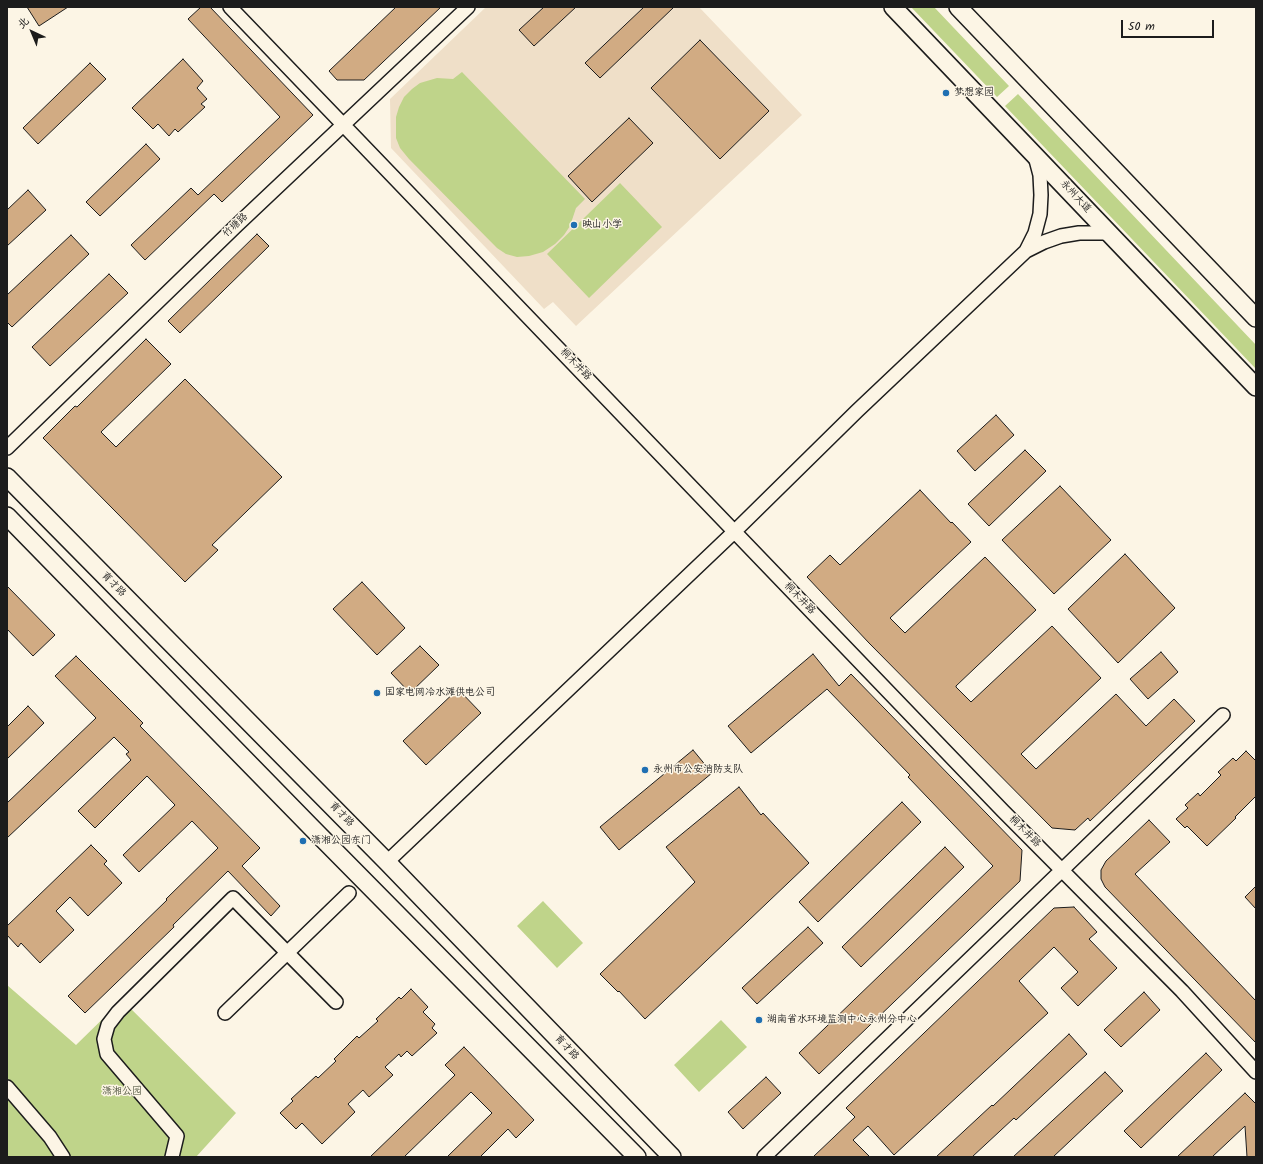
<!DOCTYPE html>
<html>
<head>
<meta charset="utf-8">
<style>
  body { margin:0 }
  #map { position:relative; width:1263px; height:1164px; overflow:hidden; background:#fcf5e5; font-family:Kalam,"LXGW WenKai TC",sans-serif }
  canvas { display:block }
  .frame { position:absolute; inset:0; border:8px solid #1c1c1c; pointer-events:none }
  .north { position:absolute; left:12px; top:12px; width:40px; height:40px; -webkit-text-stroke:3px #fcf5e5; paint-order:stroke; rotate:316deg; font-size:11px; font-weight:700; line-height:16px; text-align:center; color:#1c1c1c }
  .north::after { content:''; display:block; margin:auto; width:14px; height:18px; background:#1c1c1c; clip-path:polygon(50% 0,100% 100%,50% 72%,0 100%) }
  .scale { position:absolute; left:1121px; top:20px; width:93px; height:18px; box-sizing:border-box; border:2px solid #1c1c1c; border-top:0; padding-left:5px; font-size:12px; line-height:14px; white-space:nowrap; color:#1c1c1c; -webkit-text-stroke:3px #fcf5e5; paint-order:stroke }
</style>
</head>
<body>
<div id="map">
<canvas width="1263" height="1164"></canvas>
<div class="frame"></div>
<div class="north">北</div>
<div class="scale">50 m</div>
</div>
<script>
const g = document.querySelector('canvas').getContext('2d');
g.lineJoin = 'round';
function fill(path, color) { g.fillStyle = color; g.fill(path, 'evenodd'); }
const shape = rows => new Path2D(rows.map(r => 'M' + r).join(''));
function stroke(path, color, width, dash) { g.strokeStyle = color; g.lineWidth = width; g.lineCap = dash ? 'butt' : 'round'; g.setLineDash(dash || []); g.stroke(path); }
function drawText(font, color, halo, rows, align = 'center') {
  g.font = font + ' Kalam,"LXGW WenKai TC",sans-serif'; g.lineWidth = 3; g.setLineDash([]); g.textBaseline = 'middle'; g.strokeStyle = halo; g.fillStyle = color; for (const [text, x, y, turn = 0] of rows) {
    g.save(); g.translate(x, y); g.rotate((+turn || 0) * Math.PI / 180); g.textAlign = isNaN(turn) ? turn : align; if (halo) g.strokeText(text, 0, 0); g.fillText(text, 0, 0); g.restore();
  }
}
fill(shape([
  [486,7,699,7,802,115,576,326,553,302,544,309,391,148,390,99]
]), '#efdfc8');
fill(shape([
  [911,7,934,7,1009,86,997,97],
  [462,72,585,199,576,208,570,226,564,235,555,244,543,252,529,256,517,257,506,254,497,248,409,159,400,148,396,138,396,117,399,107,404,97,412,89,420,83,437,78,453,79],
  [1018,94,1256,345,1256,369,1005,106],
  [620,183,662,227,589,298,547,254],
  [543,901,583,943,557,968,517,926],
  [7,985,76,1045,122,1000,236,1113,196,1157,7,1157],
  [721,1020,747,1047,699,1092,674,1065]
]), '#bfd48a');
const building = shape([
  [27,7,68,7,39,26,27,7],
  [201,7,210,7,313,115,222,202,214,194,145,260,131,245,191,188,198,195,280,117,188,19,201,7],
  [396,7,441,7,364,80,337,80,329,71,396,7],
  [544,7,576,7,534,46,519,30,544,7],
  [644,7,674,7,600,78,585,63,644,7],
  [700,40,769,111,720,159,651,88,700,40],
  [183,59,203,81,197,88,207,99,201,104,205,107,178,132,175,129,169,136,158,124,153,129,132,108,183,59],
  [90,63,106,79,38,144,23,128,90,63],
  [629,118,653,143,592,202,568,176,629,118],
  [146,144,160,159,100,216,86,202,146,144],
  [28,190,46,210,7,246,7,210,28,190],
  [257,234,269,246,180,333,168,321,257,234],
  [71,235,89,254,12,327,7,322,7,295,71,235],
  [109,274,128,293,50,366,32,347,109,274],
  [146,339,171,364,101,432,116,447,185,379,282,477,212,545,218,550,185,582,43,438,75,406,77,407,146,339],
  [996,415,1014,435,975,471,957,451,996,415],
  [1025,450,1046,471,989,526,968,504,1025,450],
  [1060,486,1111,540,1054,594,1002,540,1060,486],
  [920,490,951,523,952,522,971,542,890,618,905,633,985,557,1036,610,956,686,956,687,971,702,1052,626,1101,678,1021,754,1036,769,1116,694,1146,726,1174,699,1195,721,1090,821,1088,818,1075,830,1052,828,869,643,807,577,830,555,840,565,920,490],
  [1125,554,1175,608,1118,663,1068,609,1125,554],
  [362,582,405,628,377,655,333,609,362,582],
  [7,586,55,635,33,656,7,629,7,586],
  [420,646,439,665,410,693,391,673,420,646],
  [1161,652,1178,672,1148,699,1130,679,1161,652],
  [813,654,839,686,851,674,1022,850,1020,881,819,1074,799,1053,993,866,908,777,910,775,827,689,751,753,728,726,813,654],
  [76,656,143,723,140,726,260,848,242,866,280,906,271,916,228,871,173,925,174,927,85,1013,68,996,167,900,166,899,218,848,192,821,139,872,123,855,175,805,147,776,95,828,78,811,131,760,126,754,129,752,114,737,7,838,7,803,96,718,55,676,76,656],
  [458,689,481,713,426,765,403,741,458,689],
  [28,706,44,723,7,759,7,727,28,706],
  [693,750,712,773,619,850,600,827,693,750],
  [1246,751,1256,761,1256,796,1235,817,1236,818,1207,846,1187,826,1185,828,1176,819,1188,808,1185,805,1198,793,1200,796,1221,775,1218,772,1233,758,1236,761,1246,751],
  [739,787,761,815,763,813,809,863,645,1019,619,991,618,992,600,974,695,882,666,847,739,787],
  [902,802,921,822,818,922,799,902,902,802],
  [1149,820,1170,842,1135,874,1256,1001,1256,1043,1105,887,1101,879,1101,870,1106,861,1149,820],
  [91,845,107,861,104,864,122,883,88,916,70,897,56,911,74,930,40,963,21,943,18,947,7,935,7,926,91,845],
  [945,847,964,867,861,967,842,947,945,847],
  [1256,886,1256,909,1245,897,1256,886],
  [1074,907,1097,932,1089,939,1117,968,1078,1006,1061,988,1078,972,1054,947,1019,981,1048,1013,894,1155,868,1126,853,1140,870,1157,813,1157,855,1117,846,1108,1054,908,1074,907],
  [808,927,823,943,757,1004,742,988,808,927],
  [411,989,428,1007,423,1012,435,1024,432,1028,437,1033,412,1056,407,1051,401,1057,399,1054,385,1067,393,1075,369,1097,363,1090,348,1104,355,1112,322,1144,302,1123,296,1129,280,1113,293,1101,291,1099,316,1076,318,1078,336,1061,334,1059,357,1036,359,1038,378,1021,376,1019,399,997,401,999,411,989],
  [1144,992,1160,1010,1121,1047,1104,1030,1144,992],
  [1069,1034,1087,1054,1016,1120,1014,1118,972,1157,936,1157,992,1105,993,1106,1069,1034],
  [464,1047,534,1120,516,1138,508,1129,480,1157,447,1157,492,1113,471,1092,404,1157,370,1157,455,1075,445,1065,464,1047],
  [1206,1053,1222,1070,1141,1148,1124,1131,1206,1053],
  [1105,1072,1123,1091,1053,1157,1013,1157,1105,1072],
  [766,1077,781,1093,743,1129,728,1112,766,1077],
  [1245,1093,1256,1104,1256,1157,1247,1157,1245,1126,1212,1157,1177,1157,1245,1093]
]);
fill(building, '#d1ab83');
stroke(building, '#1c1c1c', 1);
const minor = shape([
  [230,7,1003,811,1182,991,1256,1072],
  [1026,251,1035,233,1040,214,1041,195,1040,175,1035,156],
  [7,448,237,225,468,7],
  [387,862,734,532,857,411,1026,251,1044,242,1061,236,1079,233,1109,233],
  [225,1013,349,893],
  [7,1087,50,1137,63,1157],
  [172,1157,177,1136,107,1054,104,1039,108,1025,118,1012,233,898,336,1002],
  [764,1157,1223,715]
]);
const major = shape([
  [893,7,1256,387],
  [958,7,1256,318],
  [7,477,387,862,672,1157],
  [7,516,312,828,637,1157]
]);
stroke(minor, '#1c1c1c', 16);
stroke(major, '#1c1c1c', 20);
stroke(minor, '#fcf5e5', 13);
stroke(major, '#fcf5e5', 17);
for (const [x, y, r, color] of [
  [946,93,4,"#1f6fb2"],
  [574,225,4,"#1f6fb2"],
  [377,693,4,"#1f6fb2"],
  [645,770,4,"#1f6fb2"],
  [303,841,4,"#1f6fb2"],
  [759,1020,4,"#1f6fb2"]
]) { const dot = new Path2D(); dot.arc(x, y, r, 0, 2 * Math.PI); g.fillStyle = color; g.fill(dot); stroke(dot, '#fcf5e5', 1.5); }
drawText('10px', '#1c1c1c', '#fcf5e5', [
  ["梦想家园",954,93],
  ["映山小学",582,225],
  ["国家电网冷水滩供电公司",385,693],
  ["永州市公安消防支队",653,770],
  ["潇湘公园东门",311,841],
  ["湖南省水环境监测中心永州分中心",767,1020]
], 'left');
drawText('10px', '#1c1c1c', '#fcf5e5', [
  ["永州大道",1075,197,47],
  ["竹塘路",236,226,-44],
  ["桐木井路",575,365,46],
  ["育才路",113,585,45],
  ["桐木井路",799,599,46],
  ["育才路",341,815,45],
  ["桐木井路",1024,832,45],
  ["育才路",566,1048,46]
]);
drawText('10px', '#4d533d', '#fcf5e5', [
  ["潇湘公园",122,1092]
]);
</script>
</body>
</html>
